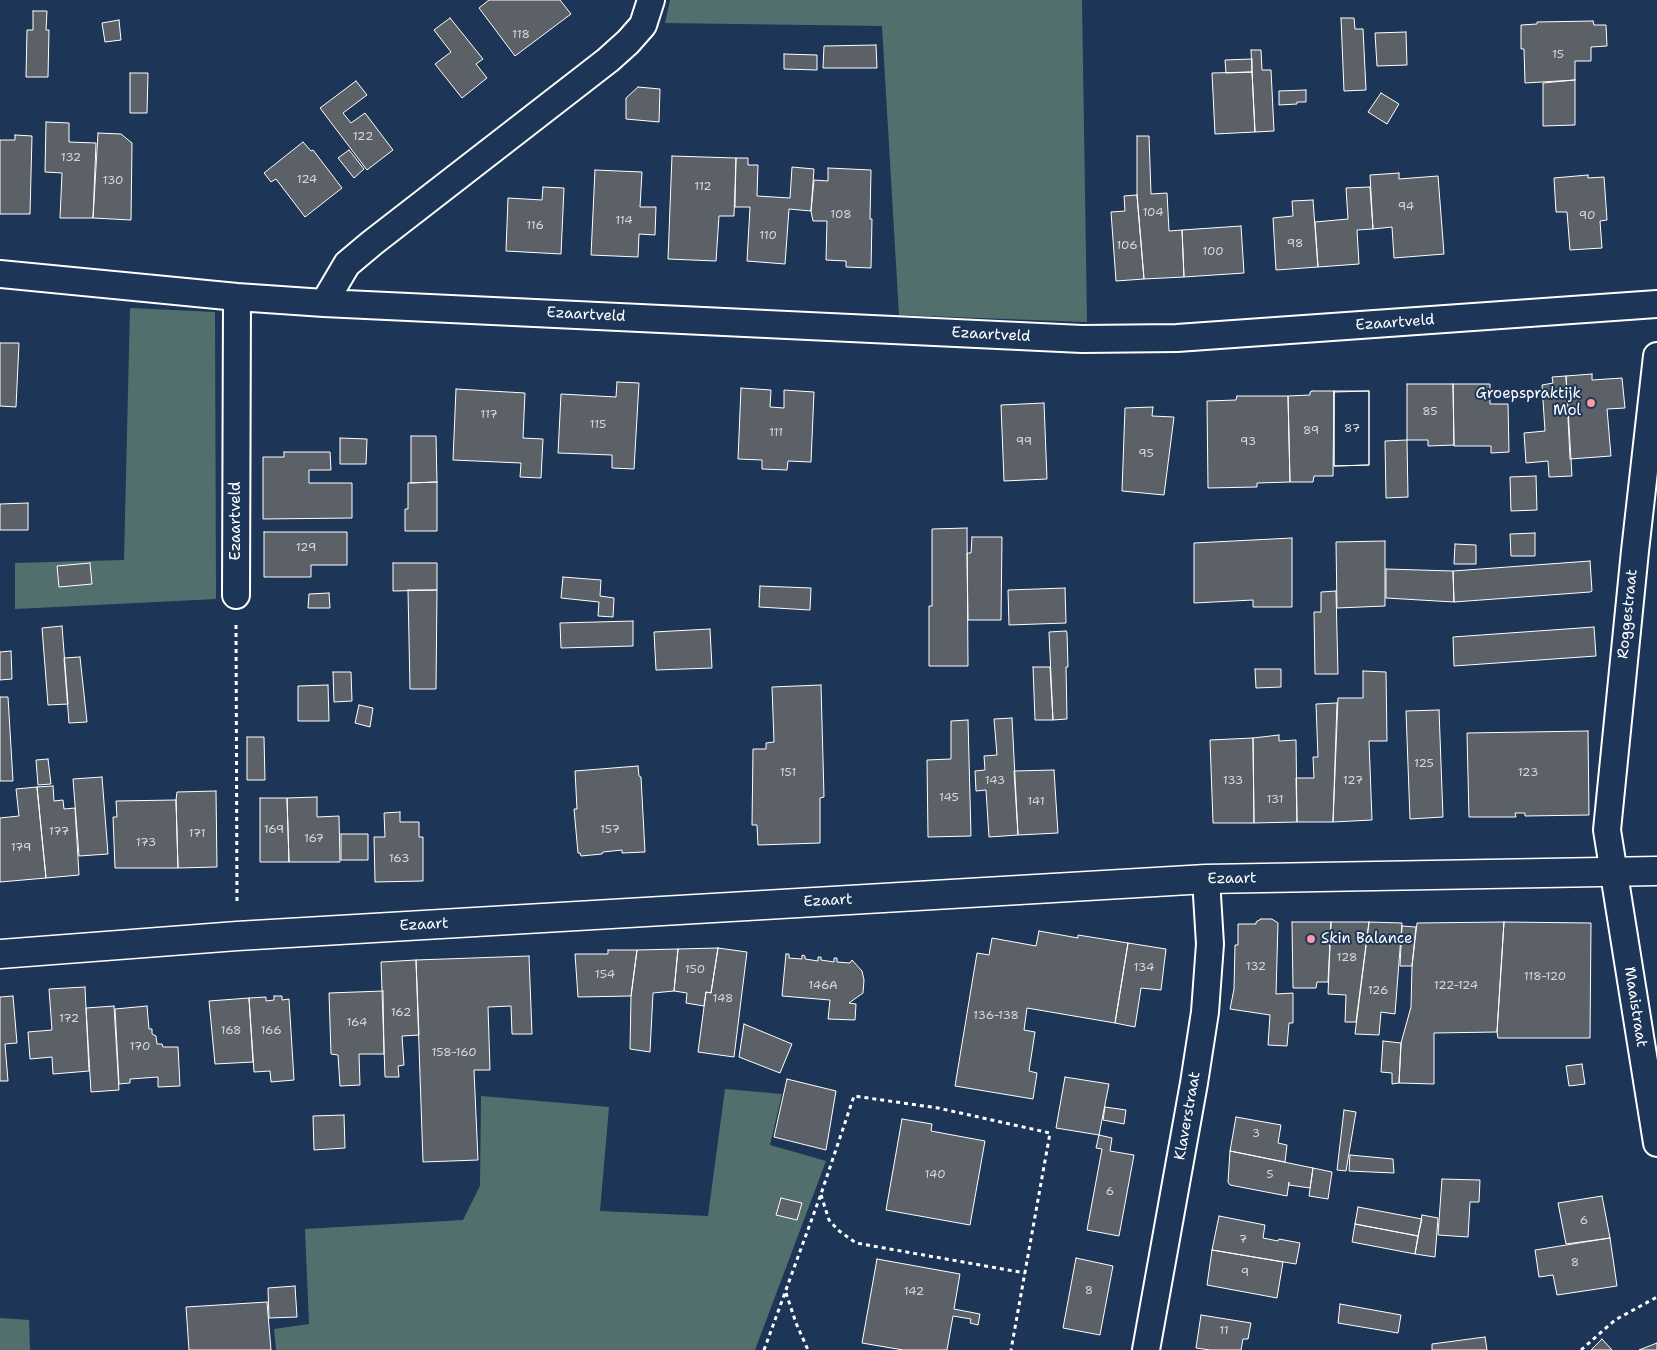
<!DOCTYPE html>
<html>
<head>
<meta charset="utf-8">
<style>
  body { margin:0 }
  canvas { display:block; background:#1d3557 }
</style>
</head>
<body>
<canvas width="1657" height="1350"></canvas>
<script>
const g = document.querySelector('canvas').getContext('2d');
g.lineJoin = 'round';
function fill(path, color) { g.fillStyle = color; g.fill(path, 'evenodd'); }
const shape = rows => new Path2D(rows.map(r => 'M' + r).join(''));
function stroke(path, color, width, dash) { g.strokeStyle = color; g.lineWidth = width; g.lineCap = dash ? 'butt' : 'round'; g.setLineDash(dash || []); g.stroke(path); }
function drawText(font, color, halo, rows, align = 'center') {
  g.font = font + ' "Shantell Sans",sans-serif'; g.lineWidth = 4; g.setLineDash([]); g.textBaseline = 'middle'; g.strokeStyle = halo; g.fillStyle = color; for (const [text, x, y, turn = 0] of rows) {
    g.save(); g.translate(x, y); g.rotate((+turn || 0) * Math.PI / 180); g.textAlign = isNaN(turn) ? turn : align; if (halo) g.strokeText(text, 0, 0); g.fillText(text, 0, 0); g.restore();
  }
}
fill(shape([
  [670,0,1082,0,1087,322,899,315,882,26,665,23],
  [130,308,215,312,216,599,15,609,15,563,124,560],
  [725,1089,782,1094,770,1145,826,1161,755,1350,276,1350,274,1329,309,1324,305,1229,463,1220,480,1186,481,1096,609,1107,600,1211,708,1216],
  [0,1318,29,1320,30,1350,0,1350]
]), '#536f6d');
const building = shape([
  [489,0,560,0,571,14,515,56,479,8,489,0],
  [33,11,47,11,46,30,49,30,48,77,26,77,27,30,33,30,33,11],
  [450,18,483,59,476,64,487,78,462,98,435,64,451,52,434,30,450,18],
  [1341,18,1354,18,1355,29,1363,29,1366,90,1344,91,1341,18],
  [119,20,121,40,105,42,102,23,119,20],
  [1593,21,1594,25,1606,25,1607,46,1591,47,1591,61,1575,61,1575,80,1525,83,1524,49,1521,49,1521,25,1537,24,1537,22,1593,21],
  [1406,32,1407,65,1377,66,1375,33,1406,32],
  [876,45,877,68,823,68,824,46,876,45],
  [1251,50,1261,50,1262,70,1271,70,1274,131,1255,132,1251,50],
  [784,54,817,55,817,70,784,69,784,54],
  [1252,59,1252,72,1226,73,1225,60,1252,59],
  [1252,72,1255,132,1215,134,1212,73,1252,72],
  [130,73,148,73,147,113,130,113,130,73],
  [1575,80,1575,125,1543,126,1543,83,1575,80],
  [356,81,367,95,343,113,351,123,365,113,393,150,367,170,320,108,356,81],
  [638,87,660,89,659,122,626,119,626,98,638,87],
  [1306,90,1306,102,1297,102,1297,104,1279,105,1279,91,1306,90],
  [1381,93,1399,104,1387,124,1368,112,1381,93],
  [46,122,69,123,69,142,96,143,93,218,60,218,62,173,45,172,46,122],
  [98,133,121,134,132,143,131,220,93,218,98,133],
  [15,135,32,136,30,214,0,214,0,140,15,140,15,135],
  [1137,136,1149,136,1151,194,1167,193,1169,231,1182,230,1184,277,1144,279,1137,195,1137,136],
  [303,142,311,151,313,150,342,188,305,217,276,179,271,182,264,173,303,142],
  [349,150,364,169,354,178,338,158,349,150],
  [672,156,736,158,734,216,719,216,716,261,668,259,672,156],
  [736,158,748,158,748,165,758,165,757,196,790,198,792,167,814,169,811,211,789,209,785,264,747,261,750,207,735,207,736,158],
  [828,168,871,170,870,219,872,219,871,268,846,267,846,261,826,260,827,221,813,221,811,211,814,180,828,181,828,168],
  [595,170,642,172,640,207,656,207,655,235,639,234,638,257,591,255,595,170],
  [1399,173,1399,179,1438,176,1444,254,1394,258,1392,227,1373,229,1370,175,1399,173],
  [1588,175,1588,178,1604,177,1607,220,1600,221,1602,248,1570,250,1567,212,1556,212,1554,178,1588,175],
  [543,187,564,188,561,254,506,251,508,198,542,200,543,187],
  [1370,187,1373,229,1357,230,1359,264,1318,267,1315,222,1348,219,1346,188,1370,187],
  [1137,195,1144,279,1116,281,1111,212,1125,211,1124,196,1137,195],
  [1313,200,1318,267,1276,270,1273,218,1293,216,1292,201,1313,200],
  [1241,226,1244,273,1184,277,1182,230,1241,226],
  [0,343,19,343,16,407,0,406,0,343],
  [1592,374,1592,380,1622,378,1625,408,1607,409,1611,456,1570,459,1566,376,1592,374],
  [1566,376,1572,476,1549,477,1548,461,1526,463,1524,433,1545,431,1542,385,1553,383,1552,377,1566,376],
  [617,382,639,383,634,469,612,468,612,455,558,453,561,394,616,397,617,382],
  [1407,384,1453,384,1454,445,1428,446,1428,440,1407,440,1407,384],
  [1453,384,1490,384,1490,404,1508,404,1509,452,1491,453,1491,446,1454,446,1453,384],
  [741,388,771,390,770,407,784,408,784,390,814,392,811,462,788,461,787,470,762,469,762,460,738,459,741,388],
  [456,389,525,393,523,438,543,439,541,478,520,477,521,463,453,460,456,389],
  [1312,391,1334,391,1333,476,1314,476,1313,482,1290,482,1288,396,1310,395,1310,392,1312,391],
  [1334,391,1369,391,1369,465,1334,466,1334,391],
  [1369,391,1369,465,1334,466,1334,392,1369,391],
  [1237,396,1288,396,1290,482,1257,483,1257,487,1208,488,1207,401,1236,400,1237,396],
  [1044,403,1047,479,1004,481,1001,405,1044,403],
  [1153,407,1152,416,1174,417,1164,495,1122,491,1125,408,1153,407],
  [411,436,436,436,437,482,411,483,411,436],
  [340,438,367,439,366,464,340,464,340,438],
  [1407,440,1408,497,1386,498,1385,441,1407,440],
  [284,452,330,452,331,470,309,470,309,483,352,483,352,518,263,519,263,457,284,457,284,452],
  [1536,476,1537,510,1511,511,1510,477,1536,476],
  [437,482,437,531,405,531,405,509,408,509,408,483,437,482],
  [28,503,28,530,0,530,0,504,28,503],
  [967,528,968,666,929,666,929,606,932,606,932,529,967,528],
  [264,532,347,532,347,565,311,565,311,577,264,577,264,532],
  [1535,533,1535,556,1511,556,1510,534,1535,533],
  [972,537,1002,537,1001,620,968,620,967,553,971,553,972,537],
  [1292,538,1292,607,1253,607,1253,600,1194,603,1194,543,1292,538],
  [1385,541,1385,606,1337,608,1336,542,1385,541],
  [1455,544,1476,545,1476,564,1454,564,1455,544],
  [1590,561,1592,591,1590,592,1454,602,1453,571,1590,561],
  [90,563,92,584,59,587,57,566,90,563],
  [393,563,437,563,437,590,393,591,393,563],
  [1386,569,1453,571,1454,602,1386,598,1386,569],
  [563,577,601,580,600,596,614,598,613,617,598,616,599,602,561,598,563,577],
  [760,586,811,588,810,610,759,607,760,586],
  [1065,588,1066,623,1009,625,1008,590,1065,588],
  [408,590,437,590,436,689,410,689,408,590],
  [1336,591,1338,674,1315,674,1314,612,1321,612,1321,592,1336,591],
  [329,593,330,608,308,608,309,594,329,593],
  [633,621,633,646,561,648,560,623,633,621],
  [62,626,68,704,48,705,42,628,62,626],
  [1594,627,1596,656,1454,666,1453,637,1594,627],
  [710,629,712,668,656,670,654,632,710,629],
  [1066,631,1067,633,1068,667,1066,667,1067,719,1053,720,1049,632,1066,631],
  [11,651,12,679,0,680,0,652,11,651],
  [80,657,87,722,69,723,64,658,80,657],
  [1033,667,1050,667,1053,720,1035,720,1033,667],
  [1255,669,1281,669,1281,687,1256,688,1255,669],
  [1363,671,1386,672,1387,741,1369,741,1372,820,1333,822,1338,698,1363,698,1363,671],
  [333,672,351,672,352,701,334,702,333,672],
  [328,685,329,721,298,721,298,686,328,685],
  [821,685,824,797,820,798,820,843,758,845,757,825,752,825,753,749,766,749,766,743,774,742,772,687,821,685],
  [0,697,8,697,13,781,0,781,0,697],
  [1337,703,1333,822,1297,822,1296,778,1314,778,1313,757,1318,757,1316,704,1337,703],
  [359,705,373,708,370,727,355,723,359,705],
  [1439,710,1443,817,1410,819,1406,711,1439,710],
  [1012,718,1018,835,989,837,986,790,976,791,975,771,985,770,984,756,997,755,994,719,1012,718],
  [968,720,971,836,928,837,927,760,951,759,951,721,968,720],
  [1588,731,1589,815,1525,816,1525,813,1515,813,1516,817,1469,817,1467,733,1588,731],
  [1279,735,1279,741,1296,740,1297,822,1254,823,1253,738,1279,735],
  [247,737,264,737,265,780,247,780,247,737],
  [1253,738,1254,823,1213,823,1210,740,1253,738],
  [48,759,51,784,38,785,36,760,48,759],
  [638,766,639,776,641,777,645,852,622,853,622,850,603,852,602,854,581,856,580,853,578,853,574,809,577,809,575,771,638,766],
  [1054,770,1058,833,1018,835,1014,771,1054,770],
  [102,777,108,854,79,856,73,779,102,777],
  [53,786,54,801,63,800,64,809,75,808,79,875,46,878,37,787,53,786],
  [37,787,46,878,0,882,0,818,19,816,16,789,37,787],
  [216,791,217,867,178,868,176,800,177,792,216,791],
  [317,797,317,817,339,816,340,862,289,862,287,798,317,797],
  [260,798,287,798,289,862,260,862,260,798],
  [176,800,178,868,115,868,113,817,117,817,116,801,176,800],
  [400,812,400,822,419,822,419,837,423,837,423,881,375,882,374,837,385,837,384,813,400,812],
  [341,834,368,834,368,860,341,860,341,834],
  [1261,919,1272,919,1278,923,1276,994,1293,993,1293,1023,1289,1023,1287,1046,1268,1045,1270,1015,1230,1009,1234,989,1235,945,1238,945,1238,924,1256,924,1256,922,1261,919],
  [1292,922,1331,922,1328,982,1317,982,1316,988,1293,988,1292,922],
  [1331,922,1369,922,1356,1022,1345,1022,1346,995,1328,994,1331,922],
  [1369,922,1402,923,1395,1014,1381,1012,1379,1035,1355,1034,1369,922],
  [1504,922,1497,1032,1434,1033,1434,1084,1399,1083,1401,1043,1411,1007,1412,966,1417,923,1504,922],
  [1504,922,1591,923,1590,1038,1498,1038,1497,1032,1504,922],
  [1402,926,1416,927,1412,966,1400,966,1402,926],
  [1039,931,1078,938,1078,935,1128,943,1115,1023,1027,1008,1024,1030,1035,1032,1029,1071,1037,1073,1033,1099,955,1086,977,953,989,955,992,938,1036,946,1039,931],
  [1128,943,1166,949,1161,990,1141,988,1135,1027,1115,1023,1128,943],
  [718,948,747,952,734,1057,698,1052,706,992,711,993,718,948],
  [718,948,711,993,706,992,704,1006,686,1003,687,993,674,991,678,949,718,948],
  [678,949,674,991,653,993,650,1052,630,1049,631,996,637,950,678,949],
  [608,950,637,950,631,996,578,997,575,954,608,954,608,950],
  [786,954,789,954,789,958,802,959,802,955,805,956,805,959,818,961,818,957,821,957,821,960,834,962,834,958,837,958,837,962,850,963,852,960,862,971,864,980,863,993,849,1003,856,1004,855,1020,828,1019,830,1000,782,996,786,954],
  [529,956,532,1034,512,1034,511,1006,488,1007,490,1070,474,1070,478,1160,423,1162,416,960,529,956],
  [416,960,419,1035,402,1036,404,1065,398,1066,399,1077,385,1077,381,962,416,960],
  [85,987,89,1071,53,1074,52,1057,30,1059,28,1032,52,1030,49,989,85,987],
  [383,991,384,1054,359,1054,360,1085,340,1086,338,1055,331,1054,329,993,383,991],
  [13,996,17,1043,5,1044,8,1081,0,1081,0,997,13,996],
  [274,996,282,996,282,1000,289,999,294,1080,271,1082,270,1071,254,1072,249,998,266,997,266,1001,274,1000,274,996],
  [249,998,253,1062,215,1064,209,1001,249,998],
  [114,1006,119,1090,91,1092,86,1008,114,1006],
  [147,1006,149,1029,152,1029,152,1034,156,1036,157,1044,162,1044,163,1047,178,1047,180,1086,158,1087,158,1077,130,1079,130,1083,119,1084,115,1009,147,1006],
  [744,1024,792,1044,780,1073,739,1057,744,1024],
  [1383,1041,1401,1043,1399,1083,1392,1084,1392,1073,1381,1072,1383,1041],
  [1582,1064,1585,1084,1569,1086,1566,1066,1582,1064],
  [1065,1077,1109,1084,1099,1135,1056,1128,1065,1077],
  [787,1079,836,1091,826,1150,774,1137,787,1079],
  [1105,1107,1126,1110,1124,1124,1103,1120,1105,1107],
  [1344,1110,1356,1112,1346,1171,1337,1170,1344,1110],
  [344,1115,345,1148,314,1150,313,1116,344,1115],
  [1236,1117,1281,1125,1278,1143,1287,1145,1285,1162,1230,1151,1236,1117],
  [902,1119,932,1124,931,1131,985,1141,970,1225,886,1210,902,1119],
  [1099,1135,1112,1138,1110,1151,1134,1155,1119,1236,1087,1230,1102,1149,1096,1148,1099,1135],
  [1230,1151,1313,1168,1310,1188,1289,1185,1289,1182,1287,1196,1230,1185,1228,1182,1230,1151],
  [1350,1155,1393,1159,1394,1173,1349,1171,1350,1155],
  [1313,1168,1332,1172,1328,1199,1309,1196,1313,1168],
  [1442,1179,1480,1180,1479,1202,1470,1202,1468,1237,1438,1235,1442,1179],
  [1602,1196,1610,1238,1566,1244,1558,1203,1602,1196],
  [781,1198,802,1203,797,1220,776,1215,781,1198],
  [1358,1207,1422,1219,1418,1236,1355,1224,1358,1207],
  [1422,1215,1438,1218,1435,1257,1415,1254,1422,1215],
  [1219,1216,1265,1225,1263,1238,1278,1241,1279,1239,1300,1243,1296,1264,1212,1250,1219,1216],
  [1355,1224,1418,1236,1415,1254,1352,1242,1355,1224],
  [1610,1238,1617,1286,1557,1295,1553,1275,1539,1277,1535,1250,1610,1238],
  [1212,1250,1283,1262,1277,1298,1207,1285,1212,1250],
  [1076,1258,1113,1266,1100,1335,1063,1328,1076,1258],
  [877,1259,960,1274,954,1309,980,1314,978,1325,970,1323,971,1319,953,1316,947,1350,903,1350,862,1343,877,1259],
  [295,1286,297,1317,269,1318,268,1288,295,1286],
  [267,1302,271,1350,189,1350,186,1307,267,1302],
  [1340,1304,1401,1315,1398,1333,1338,1323,1340,1304],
  [1201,1315,1251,1323,1248,1339,1243,1339,1241,1350,1210,1350,1196,1348,1201,1315],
  [1485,1337,1487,1350,1432,1350,1432,1344,1485,1337],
  [1602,1339,1612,1350,1591,1350,1602,1339],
  [1657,1343,1657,1350,1639,1350,1657,1343]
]);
fill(building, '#5b6167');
stroke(building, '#fff', 1);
const street = shape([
  [0,274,237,297,324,303,1082,339,1177,338,1657,304],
  [324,303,347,264,372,243,608,60,628,42,643,25,651,0],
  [1657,356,1635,551,1607,830,1657,1143],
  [236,595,237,297],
  [1146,1350,1194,1083,1205,1012,1210,944,1206,879]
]);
const secondary = shape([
  [0,954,237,936,1206,879,1657,871]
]);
stroke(street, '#fff', 30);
stroke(secondary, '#fff', 31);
stroke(shape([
  [236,625,237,904],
  [821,1195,829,1220,838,1230,856,1243,1025,1273],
  [786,1293,796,1323,808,1350],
  [764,1350,821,1194,854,1096,938,1108,1050,1133,1011,1350],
  [1581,1350,1615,1320,1657,1297]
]), '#fff', 3, [4, 4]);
stroke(street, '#1d3557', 26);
stroke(secondary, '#1d3557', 28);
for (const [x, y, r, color] of [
  [1591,403,5,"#ff9aa2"],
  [1311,939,5,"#ff9aa2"]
]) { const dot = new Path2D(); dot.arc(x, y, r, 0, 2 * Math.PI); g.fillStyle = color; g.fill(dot); stroke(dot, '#1d3557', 2); }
drawText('12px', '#d6d8d9', null, [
  ["118",521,35],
  ["15",1558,55],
  ["122",363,137],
  ["132",71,158],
  ["124",307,180],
  ["130",113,181],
  ["112",703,187],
  ["94",1406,207],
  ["104",1153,213],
  ["108",841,215],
  ["90",1587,216],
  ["114",624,221],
  ["116",535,226],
  ["110",768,236],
  ["98",1295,244],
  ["106",1127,246],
  ["100",1213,252],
  ["85",1430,412],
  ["117",489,415],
  ["115",598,425],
  ["87",1352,429],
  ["89",1311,431],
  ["111",776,433],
  ["99",1024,442],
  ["93",1248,442],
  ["95",1146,454],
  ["129",306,548],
  ["125",1424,764],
  ["151",788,773],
  ["123",1528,773],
  ["143",995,781],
  ["133",1233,781],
  ["127",1353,781],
  ["145",949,798],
  ["131",1275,800],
  ["141",1036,802],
  ["169",274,830],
  ["157",610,830],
  ["177",59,832],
  ["171",197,834],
  ["167",314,839],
  ["173",146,843],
  ["179",21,848],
  ["163",399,859],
  ["128",1347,958],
  ["132",1256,967],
  ["134",1144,968],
  ["150",695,970],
  ["154",605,975],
  ["118-120",1545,977],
  ["146A",823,986],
  ["122-124",1456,986],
  ["126",1378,991],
  ["148",723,999],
  ["162",401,1013],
  ["136-138",996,1016],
  ["172",69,1019],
  ["164",357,1023],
  ["168",231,1031],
  ["166",271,1031],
  ["170",140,1047],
  ["158-160",454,1053],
  ["3",1256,1134],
  ["140",935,1175],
  ["5",1270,1175],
  ["6",1110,1192],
  ["6",1584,1221],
  ["7",1243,1240],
  ["8",1575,1263],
  ["9",1245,1273],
  ["8",1089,1291],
  ["142",914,1292],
  ["11",1224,1331]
]);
drawText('15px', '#fff', '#1d3557', [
  ["Ezaartveld",586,315,3],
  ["Ezaartveld",1395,323,-4],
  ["Ezaartveld",991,335,3],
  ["Ezaartveld",236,521,-90],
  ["Roggestraat",1628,614,-84],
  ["Ezaart",1232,879,-1],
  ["Ezaart",828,901,-3],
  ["Ezaart",424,925,-3],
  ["Maaistraat",1635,1007,81],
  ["Klaverstraat",1188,1116,-80]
]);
drawText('15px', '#fff', '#1d3557', [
  ["Groepspraktijk",1581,394],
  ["Mol",1581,411],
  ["Skin Balance",1321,939,"left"]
], 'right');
</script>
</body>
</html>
